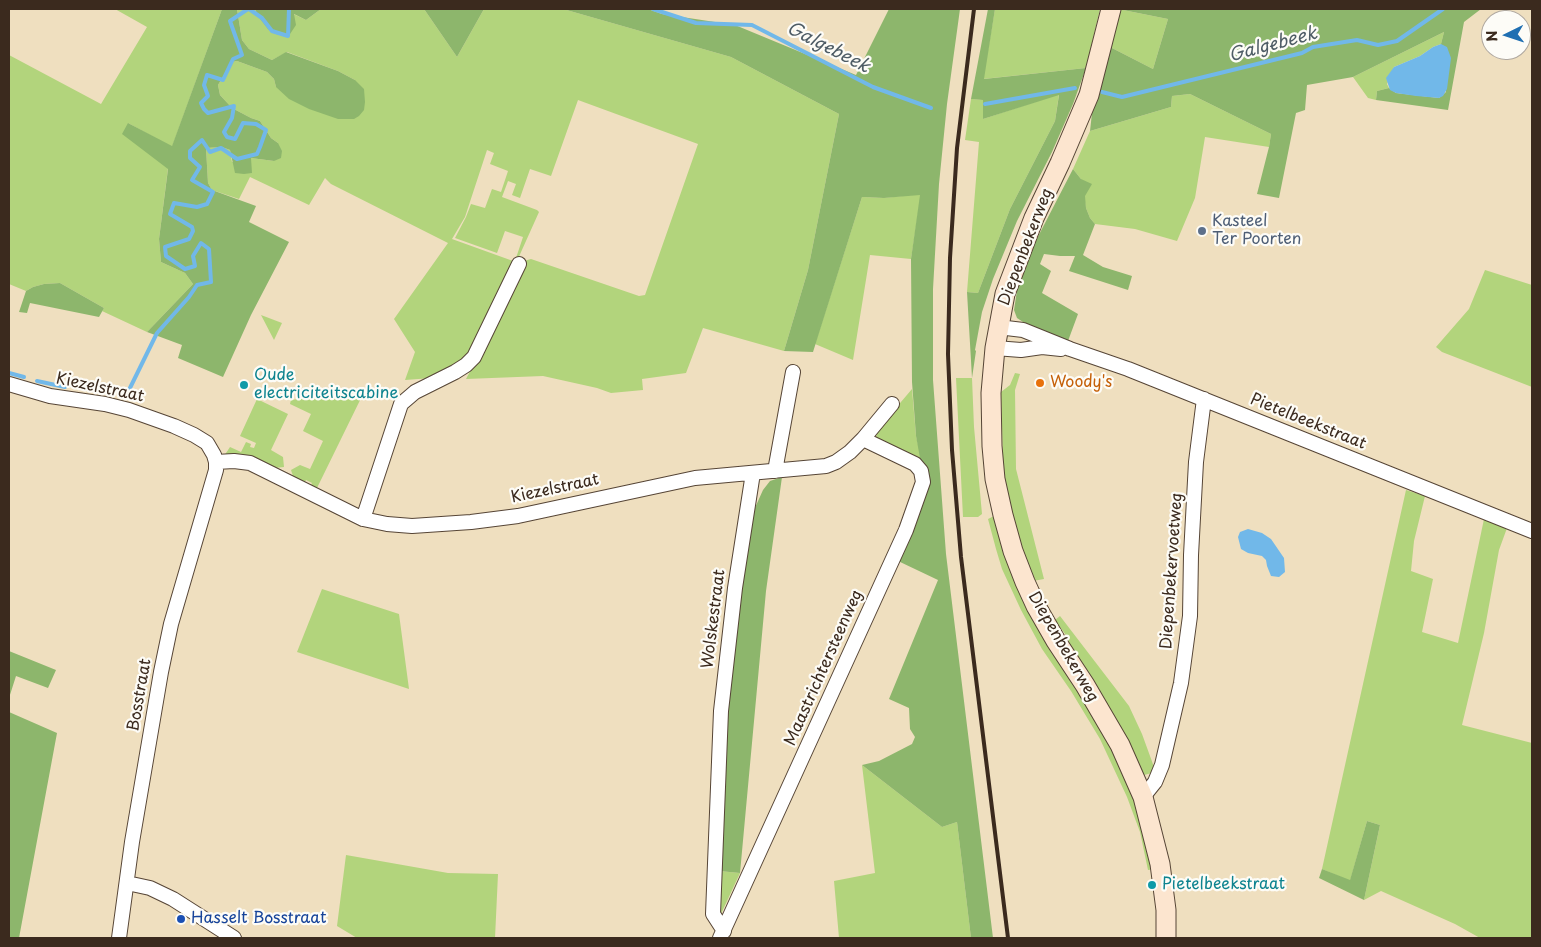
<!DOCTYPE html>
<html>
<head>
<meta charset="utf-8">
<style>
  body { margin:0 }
  #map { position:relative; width:1541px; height:947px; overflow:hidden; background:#efdfbf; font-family:"Playpen Sans",sans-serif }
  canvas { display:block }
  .frame { position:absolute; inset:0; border:10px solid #3b2a1e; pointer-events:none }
  .north { position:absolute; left:1481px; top:10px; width:50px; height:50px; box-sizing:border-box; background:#fdfcf7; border:1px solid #afa8a0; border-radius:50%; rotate:266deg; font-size:14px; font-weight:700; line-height:20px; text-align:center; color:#3b2a1e }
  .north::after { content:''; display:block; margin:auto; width:18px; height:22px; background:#1f6fb2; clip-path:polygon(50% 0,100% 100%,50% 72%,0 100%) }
</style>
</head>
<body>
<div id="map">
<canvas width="1541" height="947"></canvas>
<div class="frame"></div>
<div class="north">N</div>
</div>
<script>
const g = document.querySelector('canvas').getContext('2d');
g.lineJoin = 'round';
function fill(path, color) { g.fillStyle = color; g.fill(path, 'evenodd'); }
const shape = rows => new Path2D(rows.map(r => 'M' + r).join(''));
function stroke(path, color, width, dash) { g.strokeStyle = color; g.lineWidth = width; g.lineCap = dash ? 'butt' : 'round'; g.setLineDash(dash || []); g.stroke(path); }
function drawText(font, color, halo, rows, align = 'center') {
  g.font = font + ' "Playpen Sans",sans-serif'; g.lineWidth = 4.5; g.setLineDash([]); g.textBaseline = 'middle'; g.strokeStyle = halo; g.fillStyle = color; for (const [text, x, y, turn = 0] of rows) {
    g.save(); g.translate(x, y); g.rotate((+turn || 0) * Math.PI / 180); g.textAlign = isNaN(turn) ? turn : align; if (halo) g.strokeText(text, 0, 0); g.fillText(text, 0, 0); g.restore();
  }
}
fill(shape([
  [115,9,222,9,172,147,128,123,168,168,159,239,161,262,185,273,193,284,147,332,102,311,104,308,60,283,44,284,33,287,26,291,9,284,9,55,101,104,147,27],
  [237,9,255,9,258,16,283,9,306,20,321,9,424,9,457,57,484,9,563,9,731,57,839,114,808,270,784,351,703,328,686,373,642,379,643,390,611,393,597,388,543,376,466,379,525,266,524,261,531,259,639,296,645,295,698,144,578,100,551,176,530,169,520,198,512,195,516,184,508,181,502,197,537,210,539,212,517,261,515,261,523,237,505,231,497,253,455,238,466,217,471,204,485,208,492,189,501,192,508,171,490,164,494,153,487,150,465,217,452,239,513,261,470,352,460,363,432,378,405,380,415,352,394,319,448,243,331,184,325,178,309,205,250,177,239,199,212,190,208,183,206,148,222,147,230,150,232,162,251,158,274,161,278,143,271,138,260,121,251,118,232,108,220,95,218,85,232,62,237,61,267,72,274,79,276,87,355,80,338,71,287,52,272,60,249,49,242,40],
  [995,9,1100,9,1086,68,983,79],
  [1118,9,1168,19,1153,69,1110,47],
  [1444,32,1441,44,1433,47,1420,56,1394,67,1387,84,1389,88,1377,91,1376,100,1368,98,1353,77],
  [1059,94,1055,121,1010,209,978,293,967,292,979,142,965,140,971,99,984,100,983,119],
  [1190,94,1271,134,1269,147,1205,137,1195,198,1177,241,1135,229,1095,224,1090,218,1086,208,1081,179,1073,169,1090,131,1171,107,1172,96],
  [921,194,911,259,870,255,853,360,815,344,862,197,884,198],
  [1485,270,1532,285,1532,387,1442,352,1436,347,1469,309],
  [261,315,282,323,274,340],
  [1015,373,1020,374,1015,390,1016,469,1044,579,1033,581,1017,538,1006,495,1003,460,1001,392,1010,385],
  [956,378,972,378,974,427,982,514,978,517,963,517],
  [912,389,916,436,924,470,877,440,876,437,878,429],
  [365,390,316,490,310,487,312,483,306,480,304,484,294,479,291,470,300,465,310,469,323,441,303,431,311,414,290,404,291,400],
  [257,399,288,414,271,450,283,457,284,467,275,468,224,456,230,447,241,452,246,442,251,444,250,447,254,448,256,443,240,436],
  [1406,490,1425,496,1414,541,1411,571,1433,579,1422,632,1458,643,1484,519,1507,528,1499,550,1484,633,1462,725,1532,743,1532,938,1480,938,1455,924,1381,891,1364,900,1380,825,1367,821,1350,881,1322,869],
  [994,516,1109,740,1141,813,1155,869,1148,870,1140,832,1127,797,1100,739,1071,691,1042,649,1021,610,1002,569,996,549,988,519],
  [322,589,399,614,409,689,297,652],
  [1060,616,1129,706,1142,734,1154,767,1152,773,1144,775,1141,770,1070,650,1068,638,1055,620],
  [862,765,942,827,957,822,971,938,839,938,834,881,875,873],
  [346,855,448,873,498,874,495,938,357,938,337,926],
  [718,871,740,873,721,914,718,912]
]), '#b2d47c');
fill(shape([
  [222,9,237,9,242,40,249,49,272,60,286,52,338,71,355,80,364,89,365,102,364,110,359,116,354,119,338,119,309,109,289,99,276,87,274,79,267,72,237,61,232,62,218,85,220,95,232,108,251,118,260,121,271,138,278,143,282,151,281,158,274,161,251,158,252,173,244,174,235,173,230,150,222,147,206,148,208,183,212,190,256,206,249,222,289,242,251,315,223,377,178,358,182,345,147,332,193,284,185,273,161,262,159,239,168,169,122,134,128,123,172,146],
  [255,9,321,9,306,20,294,14,296,25,290,34,285,36,276,34,268,29,258,16],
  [424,9,484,9,457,57],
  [563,9,648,9,662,14,735,25,856,75,889,9,960,9,947,104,939,184,933,289,933,380,946,554,993,938,971,938,957,822,942,827,862,765,879,761,912,744,915,737,910,729,909,708,889,699,938,580,898,561,922,506,927,486,927,479,920,458,916,436,912,382,911,259,920,195,884,198,862,197,813,352,784,351,808,270,839,114,731,57],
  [988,9,995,9,984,79,1086,68,1073,104,1052,152,1017,221,993,279,982,312,975,350,976,351,972,378,967,292,978,293,1010,209,1055,121,1059,95,983,119,983,100,971,99],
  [1118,9,1481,9,1464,22,1448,110,1376,100,1377,91,1389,88,1396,93,1439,98,1446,92,1441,44,1444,32,1353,77,1307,85,1305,110,1296,113,1279,198,1257,194,1269,147,1271,134,1190,94,1172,96,1171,107,1090,131,1092,113,1110,47,1153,69,1168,19],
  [1073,169,1081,179,1092,184,1085,196,1086,208,1090,218,1095,224,1083,255,1103,267,1132,276,1128,290,1069,271,1075,256,1060,256,1044,254,1040,264,1051,271,1042,293,1078,314,1068,341,1029,326,1017,318,1014,310,1018,284,1030,252],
  [60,283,104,308,99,317,30,303,27,313,19,312,26,291,33,287,44,284],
  [782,477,766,591,740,873,719,871,726,712,745,559,754,510,763,490,770,481],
  [9,651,56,670,48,688,16,676,9,698],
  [9,712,57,733,19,938,9,938],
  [1367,821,1380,825,1364,900,1319,878,1322,869,1350,880]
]), '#8db66c');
fill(shape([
  [1441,44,1447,47,1451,58,1447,89,1443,96,1439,98,1416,96,1396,93,1390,90,1386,78,1394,67,1420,56,1433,47],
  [1248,529,1262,533,1271,539,1284,558,1285,572,1279,577,1271,576,1267,566,1266,560,1262,556,1248,553,1241,549,1238,537,1240,532]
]), '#71b8e9');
stroke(shape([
  [249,9,262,18,272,31,288,36,289,9],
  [653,9,696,23,752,25,873,87,931,108],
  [1102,92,1122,97,1302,53,1313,47,1357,40,1378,45,1397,41,1443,9],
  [985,104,1075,88],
  [9,373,24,377],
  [37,381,65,387],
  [82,388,107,391],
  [123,394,128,392,157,333,189,297,197,285,211,282,209,249,201,243,193,256,195,266,185,269,166,256,165,247,189,239,193,231,192,227,170,214,174,203,197,207,207,204,213,192,192,180,200,167,190,158,190,151,202,140,210,152,221,148,237,159,257,154,260,147,266,130,256,124,243,123,235,139,227,137,224,132,232,118,234,106,208,113,204,109,201,103,208,96,204,85,207,75,223,80,233,59,242,55,230,21,248,9]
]), '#71b8e9', 4);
const street = shape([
  [998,327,1023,330,1070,349,1128,369,1532,531],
  [995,348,1021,350,1042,347,1061,349],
  [9,384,50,396,105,404,129,410,174,426,194,435,207,443,214,455,216,462,216,470,171,624,161,672,132,842,119,938],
  [216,462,234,461,250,463,363,519,387,524,412,526,471,522,518,516,695,478,826,466,836,462,850,452,863,439,892,404],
  [775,471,793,372],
  [363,519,401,404,415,392,455,372,466,365,474,357,519,264],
  [1143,797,1155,782,1162,765,1181,683,1190,616,1191,555,1196,462,1204,399],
  [127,883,150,888,173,899,234,938],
  [724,931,713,914,721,711,735,588,753,473],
  [720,938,906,530,923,482,921,471,915,464,863,439]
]);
const secondary = shape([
  [1111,9,1089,95,1060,163,1034,218,1005,294,995,348,991,393,992,446,995,479,1003,515,1013,551,1025,582,1036,606,1056,641,1085,685,1120,745,1143,797,1160,864,1166,910,1166,938]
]);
stroke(street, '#564536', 16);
stroke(secondary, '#564536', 21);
stroke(street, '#fff', 14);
stroke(secondary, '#fce5cf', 19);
stroke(shape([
  [974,9,957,148,950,258,948,354,952,450,961,557,1008,938]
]), '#3b2a1e', 4);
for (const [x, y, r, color] of [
  [1202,231,5,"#5c6f8a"],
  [1040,383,5,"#e8710a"],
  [244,385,5,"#0f9aa8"],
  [1152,885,5,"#0f9aa8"],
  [181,919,5,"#1a4fb4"]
]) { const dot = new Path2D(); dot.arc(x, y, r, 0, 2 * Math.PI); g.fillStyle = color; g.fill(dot); stroke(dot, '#fdfcf7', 2); }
drawText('16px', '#4e5e75', '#fdfcf7', [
  ["Kasteel",1212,222],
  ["Ter Poorten",1212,240]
], 'left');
drawText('16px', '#3b2a1e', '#fdfcf7', [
  ["Diepenbekerweg",1026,247,-69],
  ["Kiezelstraat",100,388,12],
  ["Pietelbeekstraat",1308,422,22],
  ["Kiezelstraat",555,489,-12],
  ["Diepenbekervoetweg",1172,571,-86],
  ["Wolskestraat",714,619,-83],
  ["Diepenbekerweg",1063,647,60],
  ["Maastrichtersteenweg",824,668,-66],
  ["Bosstraat",140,695,-80]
]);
drawText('16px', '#0d838f', '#fdfcf7', [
  ["Oude",254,376],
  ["electriciteitscabine",254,394],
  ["Pietelbeekstraat",1162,885]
], 'left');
drawText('16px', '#c56008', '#fdfcf7', [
  ["Woody's",1050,383]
], 'left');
drawText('16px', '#164399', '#fdfcf7', [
  ["Hasselt Bosstraat",191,919]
], 'left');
drawText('italic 18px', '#4e5c65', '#fdfcf7', [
  ["Galgebeek",1273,45,-15],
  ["Galgebeek",828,48,27]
]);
</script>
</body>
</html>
